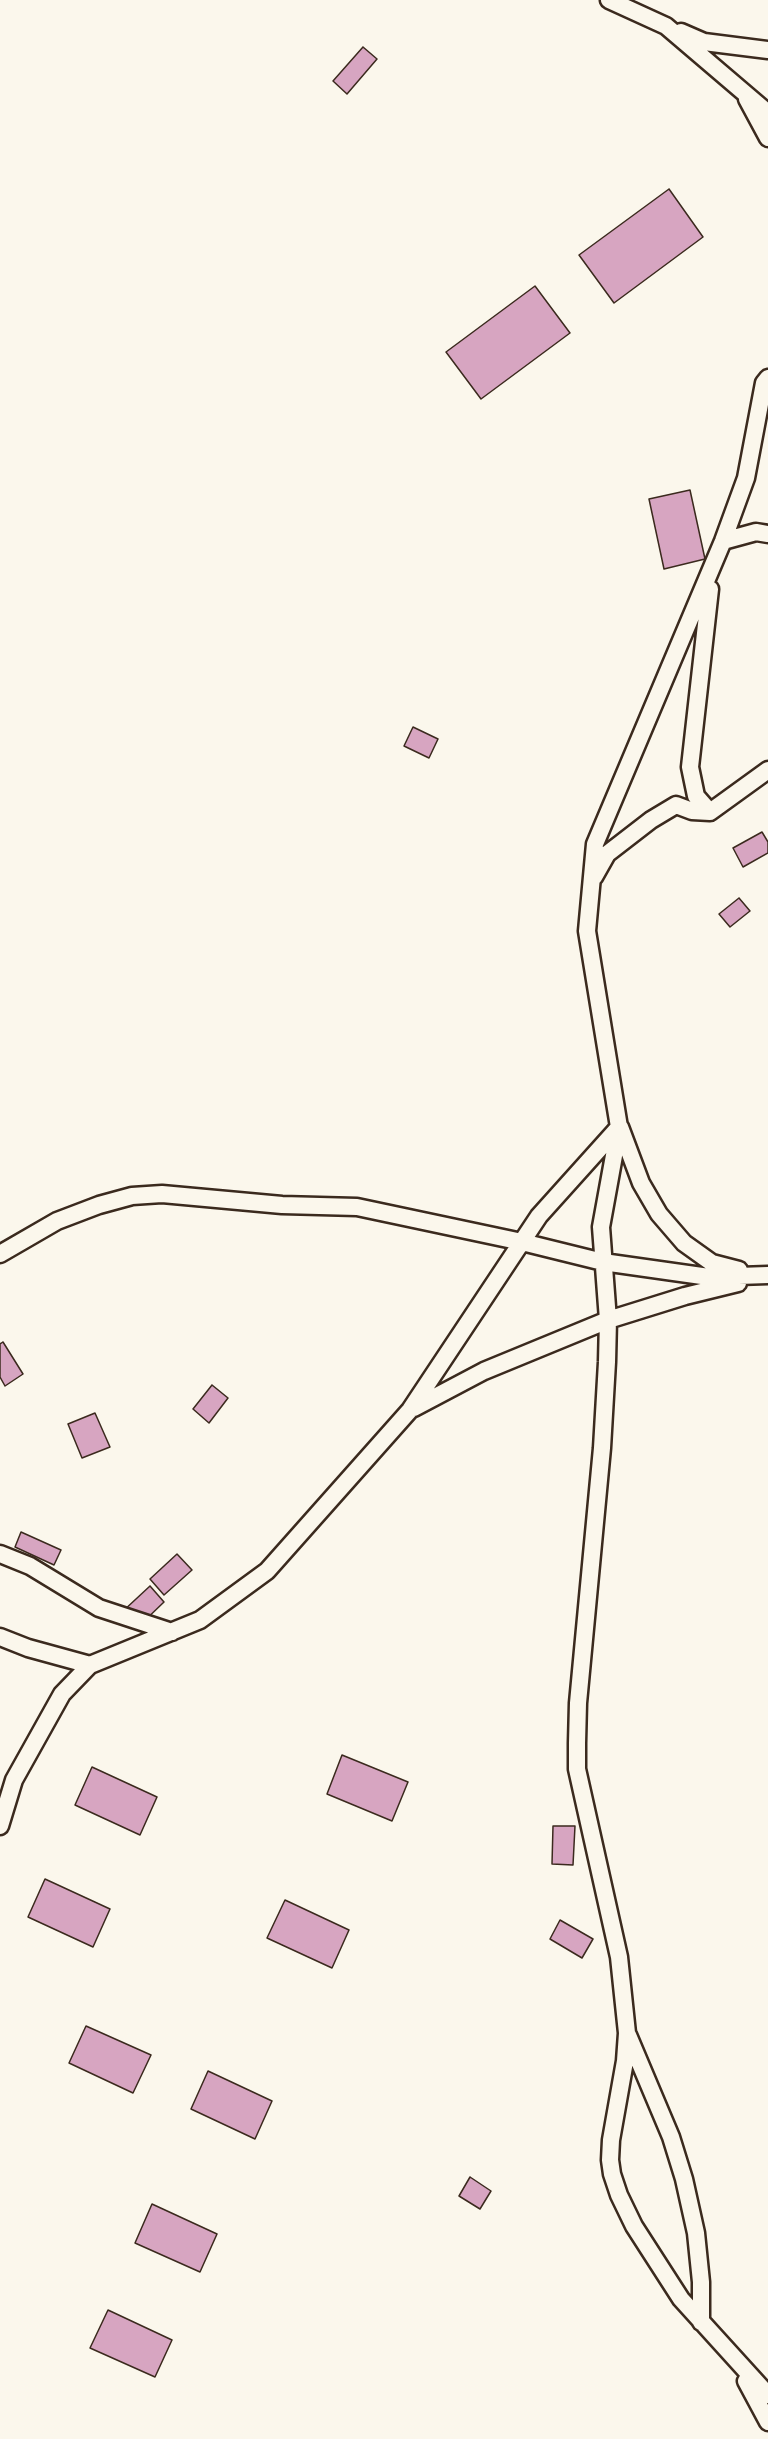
<!DOCTYPE html>
<html>
<head>
<meta charset="utf-8">
<style>
  body { margin:0 }
  canvas { display:block; background:#fbf7ec }
</style>
</head>
<body>
<canvas width="768" height="2439"></canvas>
<script>
const g = document.querySelector('canvas').getContext('2d');
g.lineJoin = 'round';
function fill(path, color) { g.fillStyle = color; g.fill(path, 'evenodd'); }
const shape = rows => new Path2D(rows.map(r => 'M' + r).join(''));
function stroke(path, color, width, dash) { g.strokeStyle = color; g.lineWidth = width; g.lineCap = dash ? 'butt' : 'round'; g.setLineDash(dash || []); g.stroke(path); }
const building = shape([
  [363,47,377,59,347,94,333,81,363,47],
  [669,189,703,237,614,303,579,255,669,189],
  [535,286,570,333,481,399,446,352,535,286],
  [690,490,705,559,664,569,649,499,690,490],
  [413,727,438,739,429,758,404,746,413,727],
  [762,832,768,842,768,853,743,867,733,848,762,832],
  [739,898,750,911,730,927,719,914,739,898],
  [3,1342,23,1374,5,1386,0,1377,0,1344,3,1342],
  [212,1385,228,1398,209,1423,193,1409,212,1385],
  [95,1413,110,1447,82,1458,68,1424,95,1413],
  [21,1532,61,1550,54,1565,15,1547,21,1532],
  [177,1554,192,1570,164,1595,150,1579,177,1554],
  [150,1586,164,1602,137,1628,122,1612,150,1586],
  [342,1755,408,1782,392,1821,327,1794,342,1755],
  [92,1767,157,1797,140,1835,75,1805,92,1767],
  [553,1826,575,1826,573,1865,552,1864,553,1826],
  [45,1879,110,1909,93,1947,28,1917,45,1879],
  [285,1900,349,1930,332,1968,267,1938,285,1900],
  [560,1920,593,1939,582,1958,550,1939,560,1920],
  [86,2026,151,2055,133,2093,69,2063,86,2026],
  [208,2071,272,2101,255,2139,191,2109,208,2071],
  [470,2177,491,2191,480,2209,459,2196,470,2177],
  [152,2204,217,2234,200,2272,135,2243,152,2204],
  [108,2310,172,2340,155,2377,90,2348,108,2310]
]);
fill(building, '#d7a5c1');
stroke(building, '#3b2a1e', 1.5);
const service = shape([
  [609,0,666,26,768,113],
  [681,32,704,42,768,50],
  [747,99,768,138],
  [723,541,756,532,768,534],
  [710,589,690,767,696,796,710,812],
  [594,877,607,854,651,820,676,805,692,811,710,812,768,770],
  [620,1127,641,1183,659,1214,684,1243,712,1263,739,1270],
  [619,1128,601,1227,608,1320,607,1362,602,1448,578,1703,577,1743,577,1769,619,1957,627,2033,625,2061,611,2140,610,2160,612,2174,619,2195,634,2226,681,2299,768,2395],
  [0,1254,57,1221,99,1205,132,1196,162,1194,282,1205,357,1207,522,1242,603,1262,709,1277,768,1275],
  [414,1408,484,1371,608,1320,685,1296,738,1283],
  [0,1554,30,1566,99,1608,172,1632],
  [0,1637,28,1648,90,1665],
  [0,1826,14,1780,62,1694,90,1665,200,1620,267,1571,410,1410,539,1216,619,1127,587,931,595,844,723,541,746,478,764,383,768,378],
  [628,2035,671,2137,684,2179,696,2233,701,2282,701,2322],
  [746,2381,768,2422]
]);
stroke(service, '#3b2a1e', 21);
stroke(service, '#fbf7ec', 16);
</script>
</body>
</html>
